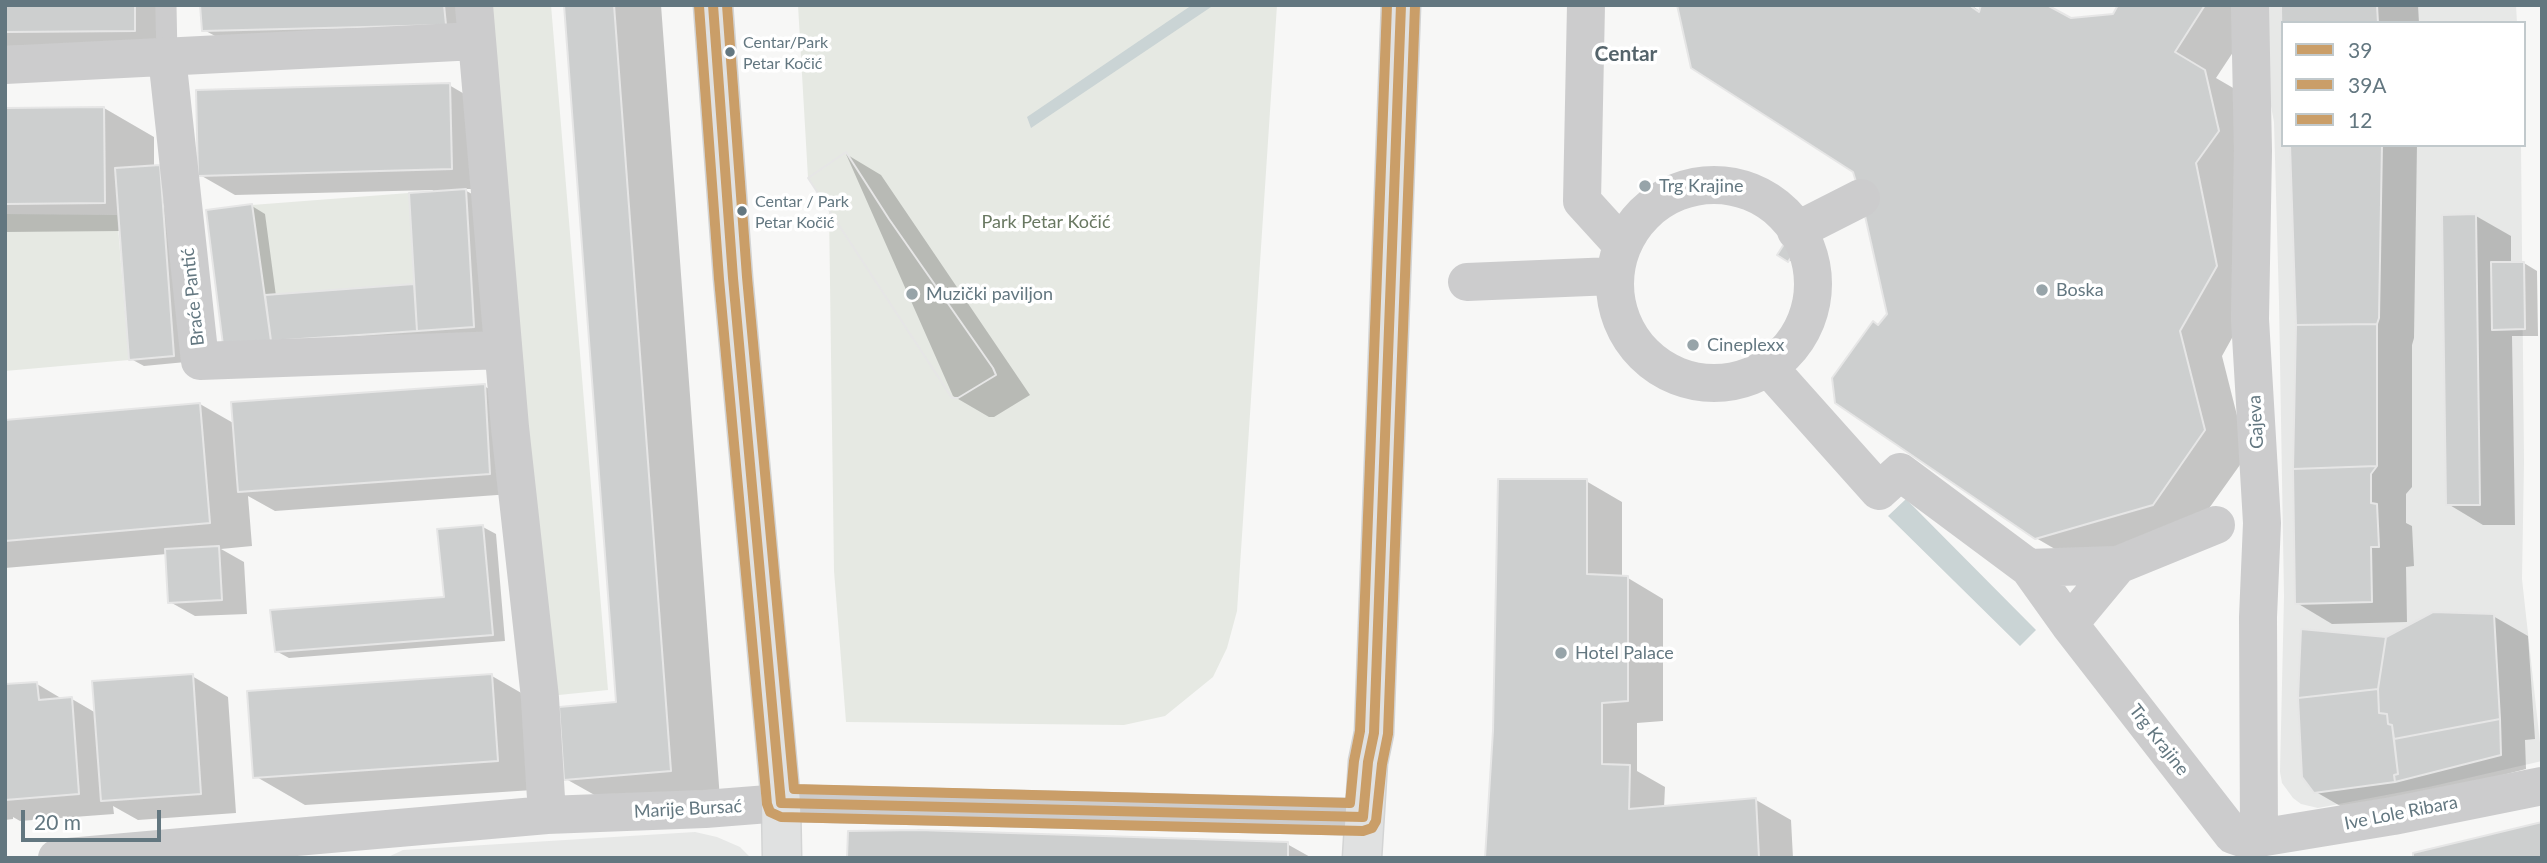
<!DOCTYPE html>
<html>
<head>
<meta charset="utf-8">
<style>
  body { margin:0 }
  #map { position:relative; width:2547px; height:863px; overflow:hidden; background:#f7f7f6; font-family:Lato,sans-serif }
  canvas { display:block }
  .frame { position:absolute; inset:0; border:7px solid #637780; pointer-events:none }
  .legend { position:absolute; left:2281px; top:21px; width:245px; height:126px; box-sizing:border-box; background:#fff; border:2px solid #c1c9cc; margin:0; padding:9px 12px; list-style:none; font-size:21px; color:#637780 }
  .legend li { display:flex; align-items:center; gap:14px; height:35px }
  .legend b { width:35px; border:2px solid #c1c9cc }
  .scale { position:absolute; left:21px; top:810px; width:140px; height:32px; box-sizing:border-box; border:4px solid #637780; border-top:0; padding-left:9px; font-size:21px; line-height:24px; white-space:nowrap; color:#637780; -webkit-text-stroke:5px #fff; paint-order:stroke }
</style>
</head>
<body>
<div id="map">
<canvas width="2547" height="863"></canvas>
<div class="frame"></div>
<ul class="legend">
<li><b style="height:9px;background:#ca9e68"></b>39</li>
<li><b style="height:9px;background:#ca9e68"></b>39A</li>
<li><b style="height:9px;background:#ca9e68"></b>12</li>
</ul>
<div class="scale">20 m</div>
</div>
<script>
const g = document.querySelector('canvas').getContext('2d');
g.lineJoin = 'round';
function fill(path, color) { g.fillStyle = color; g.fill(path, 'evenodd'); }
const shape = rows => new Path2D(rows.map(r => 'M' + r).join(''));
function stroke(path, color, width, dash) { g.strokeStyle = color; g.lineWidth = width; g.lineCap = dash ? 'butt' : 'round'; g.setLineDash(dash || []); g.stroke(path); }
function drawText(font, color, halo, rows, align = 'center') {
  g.font = font + ' Lato,sans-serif'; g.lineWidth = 7; g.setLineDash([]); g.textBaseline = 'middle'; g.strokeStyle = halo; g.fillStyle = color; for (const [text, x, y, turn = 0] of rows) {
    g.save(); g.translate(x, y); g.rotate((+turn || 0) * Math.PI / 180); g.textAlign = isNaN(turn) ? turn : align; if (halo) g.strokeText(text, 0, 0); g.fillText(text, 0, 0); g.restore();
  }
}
fill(shape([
  [2265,5,2516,5,2517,23,2283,23,2283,145,2521,145,2524,462,2522,579,2542,761,2429,787,2318,808,2301,804,2293,798,2282,783,2280,772,2284,596,2279,302,2274,122,2267,85],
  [695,832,717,837,740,847,751,858,386,858,403,850]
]), '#e7e8e7');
fill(shape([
  [491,5,551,5,608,690,549,696],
  [798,5,1277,5,1237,611,1227,648,1213,677,1165,716,1124,725,846,722,834,571,829,211,808,178],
  [409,193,414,284,265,295,252,205],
  [5,214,117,215,129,360,5,371]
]), '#e6e9e3');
fill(shape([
  [1192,5,1214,5,1031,128,1027,117],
  [1906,499,2036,630,2020,646,1888,516]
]), '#cad4d5');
fill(shape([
  [5,5,160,5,160,45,5,46],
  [202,5,456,5,458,32,217,37,204,30],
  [566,5,661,5,720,799,616,807,566,779,618,704],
  [1678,5,1971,5,1981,12,2070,19,2114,16,2120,5,2238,5,2247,31,2216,78,2247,96,2258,291,2222,356,2247,455,2195,528,2079,563,2036,538,1879,327,1889,315,1855,171],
  [2283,5,2418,5,2419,23,2283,23],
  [449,85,485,106,486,189,463,189,479,198,487,334,237,351,252,206,265,214,276,296,416,286,433,190,235,195,200,175],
  [104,108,154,137,154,167,159,166,186,362,144,366,131,359,122,231,5,232,5,109],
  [2291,145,2417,145,2414,338,2412,345,2412,487,2406,494,2406,523,2412,526,2414,566,2406,567,2407,622,2332,624,2297,603,2298,325],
  [846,154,881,175,1030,395,994,417,989,417,953,396],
  [2476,216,2511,236,2511,264,2524,263,2537,271,2538,336,2512,336,2515,525,2483,525,2448,504],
  [1787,243,1808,257,1802,268,1779,254],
  [484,386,519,406,525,493,275,511,248,496,252,546,221,549,244,562,247,614,195,616,170,602,167,554,5,568,5,422,200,404,235,424],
  [1586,481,1622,502,1622,578,1628,578,1663,599,1663,721,1637,723,1637,771,1665,787,1664,808,1756,800,1791,820,1793,858,1487,858],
  [483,527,496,534,505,641,289,658,276,651,446,599],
  [2493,616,2528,636,2535,739,2525,740,2526,769,2422,796,2342,807,2316,792,2388,639],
  [192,676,228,697,236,813,138,820,113,806,114,814,20,821,13,817,13,819,5,820,5,686,37,684,64,700,72,699,96,713],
  [492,676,542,705,548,789,305,805,255,776],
  [1287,844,1312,858,849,858]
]), '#0003');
const building = shape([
  [5,5,135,5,135,31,5,32,5,5],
  [200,5,444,5,446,25,202,31,200,5],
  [564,5,614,5,671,771,564,780,559,707,616,702,564,5],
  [1677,5,1969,5,1979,12,1981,5,2047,5,2071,18,2113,14,2118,5,2205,5,2175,52,2205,70,2219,131,2196,163,2217,266,2180,331,2205,430,2153,505,2035,539,1835,403,1832,378,1873,321,1878,325,1887,314,1861,198,1853,172,1691,68,1677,5],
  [2281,5,2377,5,2378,23,2283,23,2282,86,2281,5],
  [450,83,452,169,198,176,196,90,450,83],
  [104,107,105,203,5,204,5,108,104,107],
  [2290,145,2382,145,2379,318,2377,324,2296,325,2290,145],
  [846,152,889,219,993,368,996,375,958,398,952,398,808,178,846,152],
  [846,152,889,219,993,368,996,375,958,398,952,398,808,178,846,152],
  [160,165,174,356,129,360,115,168,160,165],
  [466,189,474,327,417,331,409,193,466,189],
  [252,204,271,341,223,345,206,210,252,204],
  [2476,214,2480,505,2446,505,2442,215,2476,214],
  [1786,241,1797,248,1788,262,1777,255,1786,241],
  [2491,262,2524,262,2525,329,2492,330,2491,262],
  [414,284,417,331,271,341,265,295,414,284],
  [2377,324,2377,466,2293,469,2296,325,2377,324],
  [485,384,490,474,238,492,231,402,485,384],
  [200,403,210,523,5,541,5,420,200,403],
  [2377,466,2371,474,2371,503,2377,504,2379,547,2371,547,2372,602,2295,604,2293,469,2377,466],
  [1498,479,1587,479,1587,574,1628,576,1628,701,1602,703,1602,764,1630,765,1629,809,1756,798,1759,858,1485,858,1493,731,1498,479],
  [483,525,493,635,275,652,270,610,444,597,437,529,483,525],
  [219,546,222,600,168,603,165,549,219,546],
  [2433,612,2494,614,2500,719,2394,739,2392,725,2388,724,2387,714,2379,713,2378,689,2386,637,2433,612],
  [2301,629,2386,637,2378,689,2298,698,2301,629],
  [193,674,201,794,101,801,92,681,193,674],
  [492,674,498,761,253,778,247,691,492,674],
  [37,682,39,700,72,697,79,794,5,800,5,684,37,682],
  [2378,689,2379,713,2387,714,2388,724,2392,725,2398,774,2394,775,2395,782,2314,793,2302,777,2298,698,2378,689],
  [2500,719,2501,755,2395,782,2394,775,2398,774,2394,739,2500,719],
  [2542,822,2542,858,2413,858,2413,853,2542,822],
  [918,830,1288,842,1288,858,847,858,848,831,918,830]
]);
fill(building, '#cdcfcf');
stroke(building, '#e6e6e6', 2);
const secondary = shape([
  [713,5,733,278,781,803,782,858],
  [1362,858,1368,762,1374,733,1401,5]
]);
stroke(secondary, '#d3d4d4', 41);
stroke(shape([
  [166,5,167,57]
]), '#cccccd', 21);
stroke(shape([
  [474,5,510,427,540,698,547,815],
  [1586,5,1582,201,1622,245],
  [2250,5,2253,151,2250,319,2262,523,2258,617,2259,838],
  [167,57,200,361,503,350],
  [5,65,476,41],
  '1615 284a99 99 0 1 1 198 0a99 99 0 1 1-198 0Z',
  [1796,231,1861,198],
  [1467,282,1613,276],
  [1770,369,1879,491,1900,472,2029,568,2069,624,2233,835,2245,839,2259,838,2393,816,2542,786],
  [2029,568,2118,565],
  [2069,624,2118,565,2216,525],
  [57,858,547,815,705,809,781,803,1363,817]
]), '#cccccd', 38);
stroke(secondary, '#e0e1e1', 38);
stroke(shape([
  [713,5,733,278,781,803,1363,817,1368,762,1374,733,1401,5]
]), '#ca9e68', 10);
stroke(shape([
  [699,6,719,279,767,804,770,812,781,817,1363,831,1372,828,1376,821,1382,764,1388,734,1415,6]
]), '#ca9e68', 10);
stroke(shape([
  [727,5,747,277,794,789,1350,803,1354,761,1360,731,1387,5]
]), '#ca9e68', 10);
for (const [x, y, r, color] of [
  [730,52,6,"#637780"],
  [1645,186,7,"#97a4a9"],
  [742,211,6,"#637780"],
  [2042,290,7,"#97a4a9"],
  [912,294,7,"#97a4a9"],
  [1693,345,7,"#97a4a9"],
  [1561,653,7,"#97a4a9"]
]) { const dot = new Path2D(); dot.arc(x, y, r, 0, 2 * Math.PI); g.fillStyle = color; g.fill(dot); stroke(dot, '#fff', 2.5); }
drawText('16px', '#637780', '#fff', [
  ["Centar/Park",743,43],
  ["Petar Kočić",743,64],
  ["Centar / Park",755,202],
  ["Petar Kočić",755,223]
], 'left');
drawText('18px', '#637780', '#fff', [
  ["Trg Krajine",1659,186],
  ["Boska",2056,290],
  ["Muzički paviljon",926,294],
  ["Cineplexx",1707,345],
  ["Hotel Palace",1575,653]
], 'left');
drawText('18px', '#697861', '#fff', [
  ["Park Petar Kočić",1046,222]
]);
drawText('18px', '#637780', '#fff', [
  ["Braće Pantić",193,297,-96],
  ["Gajeva",2256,422,-93],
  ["Trg Krajine",2159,740,52],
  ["Marije Bursać",688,809,-3],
  ["Ive Lole Ribara",2401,813,-11]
]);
drawText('bold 21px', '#55646b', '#fff', [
  ["Centar",1626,54]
]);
</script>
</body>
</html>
